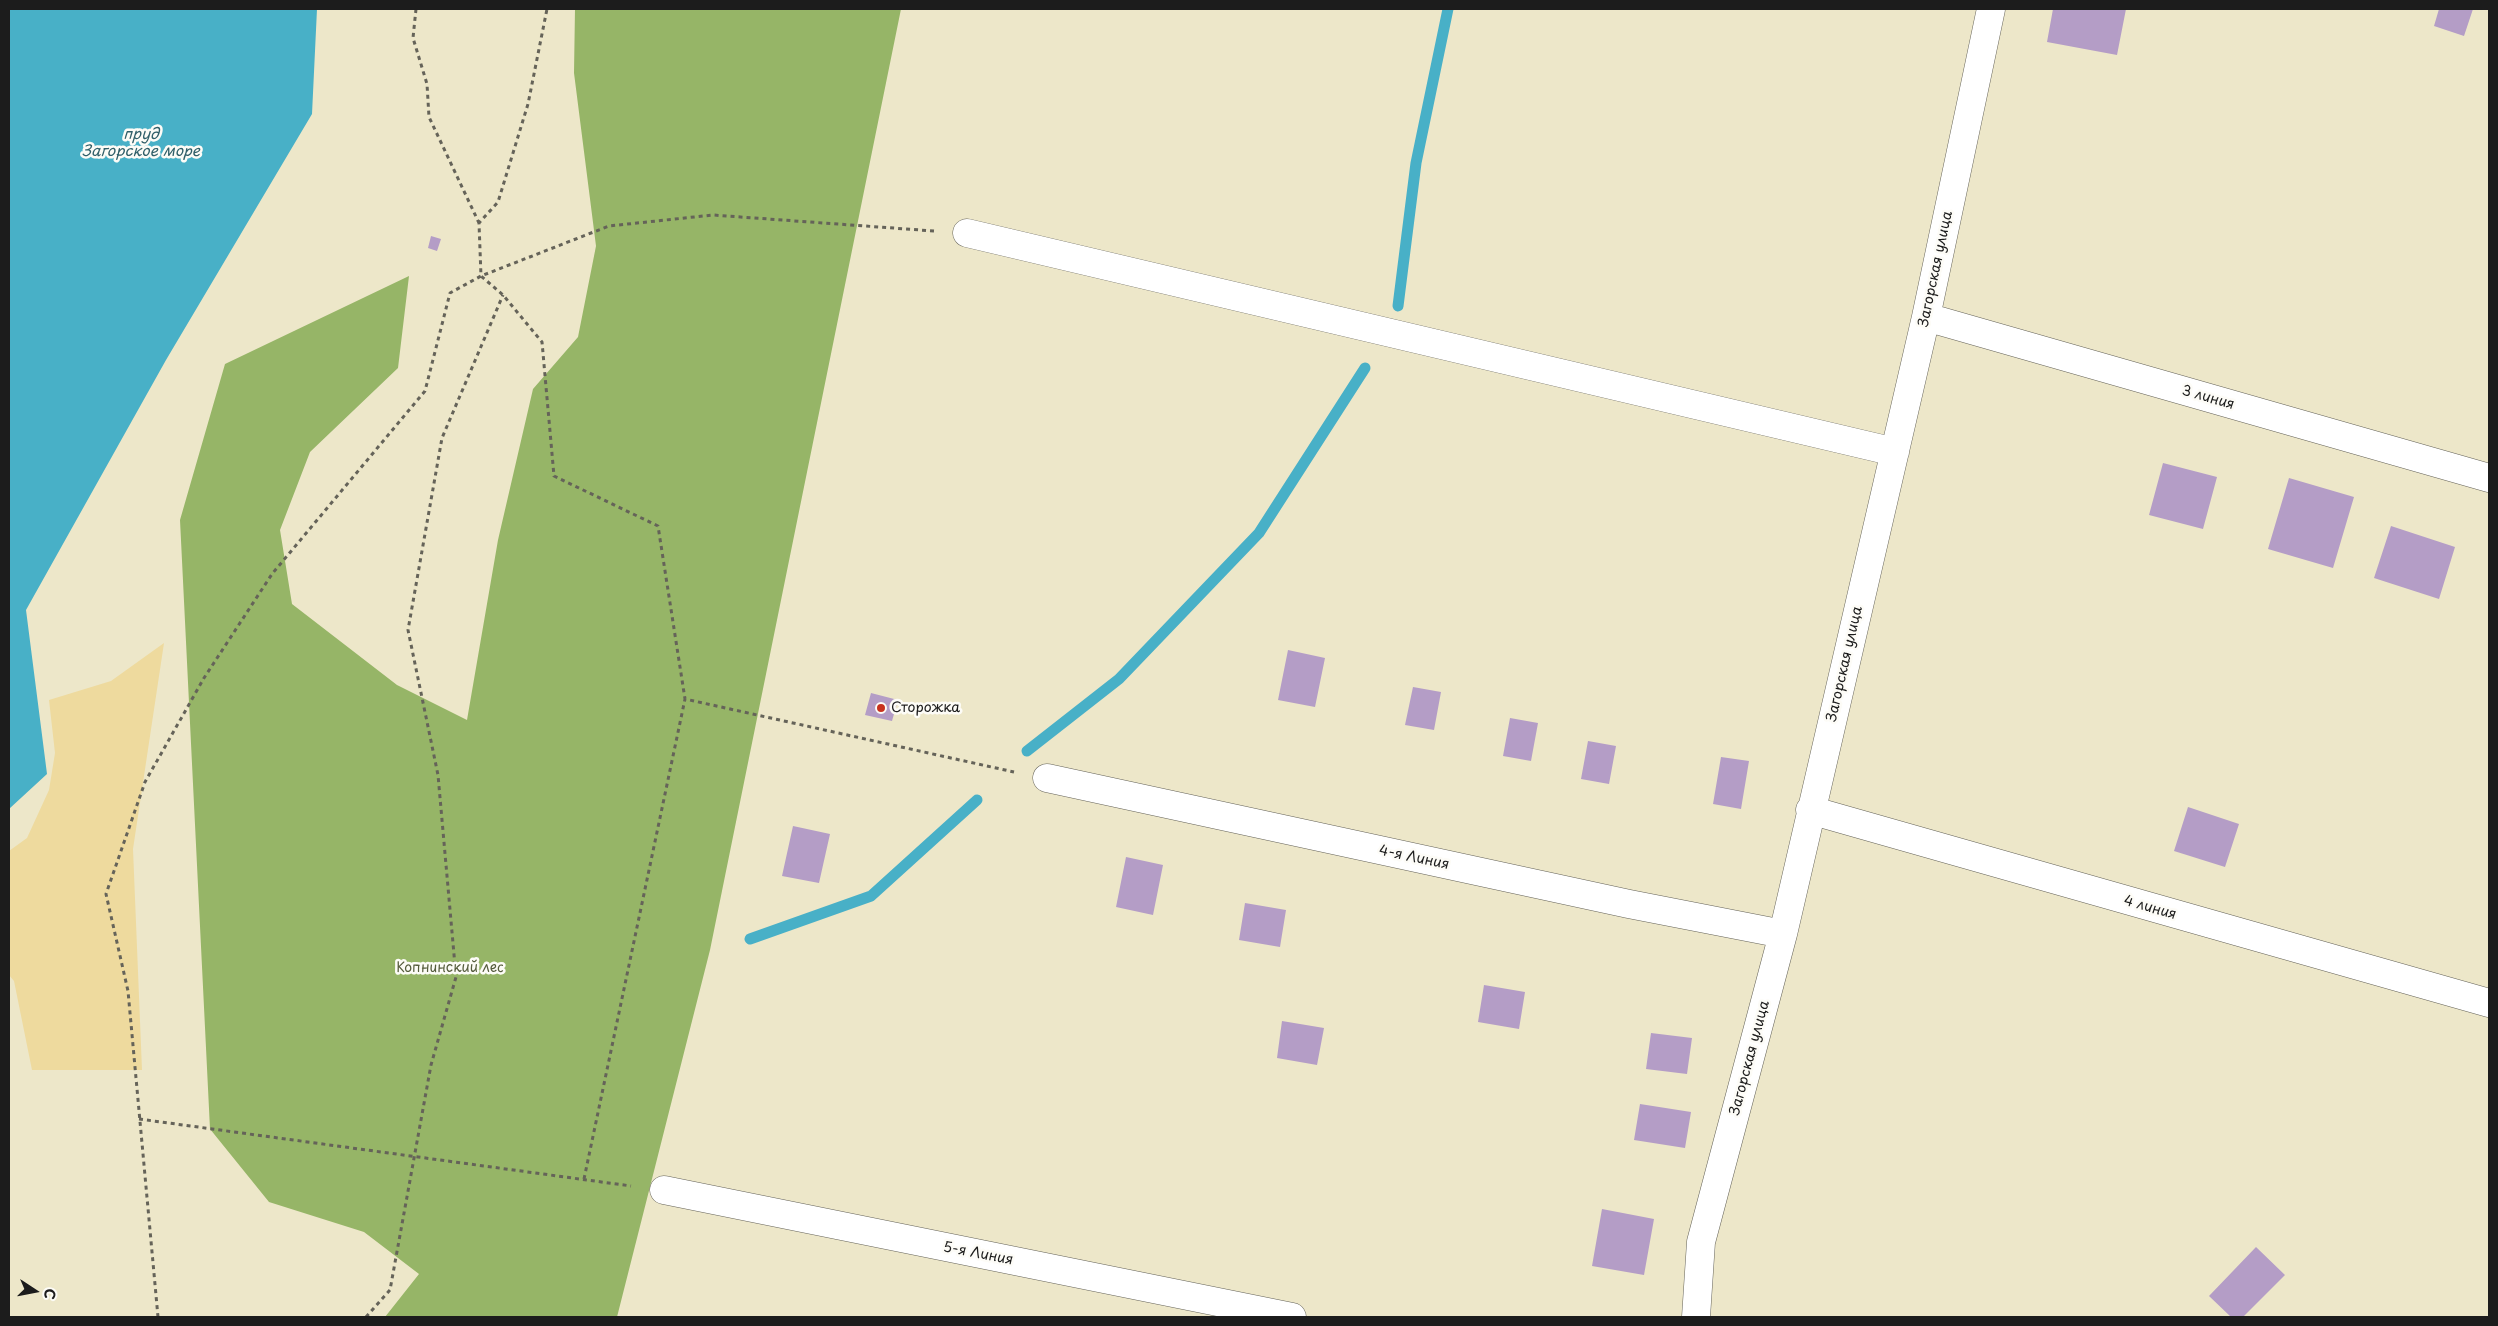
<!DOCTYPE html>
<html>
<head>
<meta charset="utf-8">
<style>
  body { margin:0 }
  #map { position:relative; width:2498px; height:1326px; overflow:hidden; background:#ede7c9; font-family:"Playpen Sans",sans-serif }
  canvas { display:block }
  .frame { position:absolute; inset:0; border:10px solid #1c1c1c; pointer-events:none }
  .north { position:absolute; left:10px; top:1266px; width:50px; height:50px; -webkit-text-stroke:4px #fdfcf7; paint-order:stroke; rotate:101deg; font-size:14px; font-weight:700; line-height:20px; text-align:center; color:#1c1c1c }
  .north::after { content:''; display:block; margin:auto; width:18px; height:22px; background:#1c1c1c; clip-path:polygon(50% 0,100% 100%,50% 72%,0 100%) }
</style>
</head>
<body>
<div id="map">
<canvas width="2498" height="1326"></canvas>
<div class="frame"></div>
<div class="north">С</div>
</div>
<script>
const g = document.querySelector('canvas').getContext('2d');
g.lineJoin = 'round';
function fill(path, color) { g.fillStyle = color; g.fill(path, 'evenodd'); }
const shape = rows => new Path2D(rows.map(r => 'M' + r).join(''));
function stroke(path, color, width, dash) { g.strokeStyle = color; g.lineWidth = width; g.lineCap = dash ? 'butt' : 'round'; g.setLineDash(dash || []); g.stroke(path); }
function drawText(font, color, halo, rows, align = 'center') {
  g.font = font + ' "Playpen Sans",sans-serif'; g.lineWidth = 5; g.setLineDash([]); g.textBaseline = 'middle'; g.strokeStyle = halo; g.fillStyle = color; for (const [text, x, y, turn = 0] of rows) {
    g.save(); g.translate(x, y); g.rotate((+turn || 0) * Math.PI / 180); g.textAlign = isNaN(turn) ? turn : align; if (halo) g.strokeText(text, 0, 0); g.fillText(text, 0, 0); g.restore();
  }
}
fill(shape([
  [575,9,901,9,710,950,617,1317,385,1317,419,1274,364,1232,269,1202,210,1129,180,520,225,364,409,276,398,368,310,452,280,530,292,604,397,685,467,720,498,540,533,389,578,337,596,246,574,73]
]), '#96b567');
fill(shape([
  [164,643,133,849,142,1070,32,1070,14,981,9,975,9,851,27,838,49,790,55,753,49,700,111,681]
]), '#eeda9e');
fill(shape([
  [9,9,317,9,312,114,166,360,26,610,47,774,9,809]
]), '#48b0c7');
stroke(shape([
  [1398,306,1416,163,1448,9],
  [1027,751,1119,679,1259,533,1365,368],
  [750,939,871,896,977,800]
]), '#48b0c7', 11);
fill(shape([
  [2053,9,2126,9,2117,55,2047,42],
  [2439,9,2473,9,2464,36,2434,26],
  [431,236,441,239,437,251,428,248],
  [2163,463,2217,477,2203,529,2149,515],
  [2289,478,2354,497,2333,568,2268,549],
  [2391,526,2455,547,2439,599,2374,578],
  [1288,650,1325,658,1315,707,1278,700],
  [1413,687,1441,692,1434,730,1405,725],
  [871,693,898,700,892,721,865,715],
  [1510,718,1538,723,1531,761,1503,756],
  [1588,741,1616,746,1609,784,1581,779],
  [1721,757,1749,761,1741,809,1713,804],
  [2188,807,2239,824,2225,867,2174,851],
  [793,826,830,834,819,883,782,876],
  [1126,857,1163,865,1153,915,1116,907],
  [1245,903,1286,910,1280,947,1239,940],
  [1484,985,1525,992,1519,1029,1478,1022],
  [1282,1021,1324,1028,1317,1065,1277,1058],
  [1651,1033,1692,1038,1687,1074,1646,1069],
  [1640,1104,1691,1112,1685,1148,1634,1140],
  [1602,1209,1654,1219,1644,1275,1592,1266],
  [2256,1247,2285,1275,2243,1317,2231,1317,2209,1296]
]), '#b49dc6');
const minor = shape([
  [967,233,1895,452],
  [1926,317,2489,478],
  [1047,778,1629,904,1783,934],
  [1810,810,2489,1003],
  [664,1190,1292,1317],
  [1696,1317,1701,1242,1783,934,1926,317,1991,9]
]);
stroke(minor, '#656359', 29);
stroke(shape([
  [416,9,413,38,427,84,429,117,479,223],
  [934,231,713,215,609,226,481,276,503,295,542,342,554,476,658,526,685,699,1014,772],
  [139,1119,631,1186],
  [584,1179,685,699],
  [158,1317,128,991,106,894,145,782,204,678,272,574,425,391,450,293,481,276,479,223,498,202,528,104,547,9],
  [366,1317,390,1290,431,1065,456,977,438,775,408,630,442,438,503,295]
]), '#656359', 3, [4, 4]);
stroke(minor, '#fff', 28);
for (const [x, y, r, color] of [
  [881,708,5,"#c8321e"]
]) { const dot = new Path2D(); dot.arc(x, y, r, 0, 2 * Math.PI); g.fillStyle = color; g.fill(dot); stroke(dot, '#fdfcf7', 2); }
drawText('14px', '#1c1c1c', '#fdfcf7', [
  ["Загорская улица",1936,269,-78],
  ["3 линия",2208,398,16],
  ["Загорская улица",1845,664,-77],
  ["4-я Линия",1414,858,12],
  ["4 линия",2150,908,16],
  ["Загорская улица",1750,1058,-75],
  ["5-я Линия",978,1254,11]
]);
drawText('14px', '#1c1c1c', '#fdfcf7', [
  ["Сторожка",891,708]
], 'left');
drawText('14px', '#555c3c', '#fdfcf7', [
  ["Копнинский лес",450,968]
]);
drawText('italic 15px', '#305f69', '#fdfcf7', [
  ["пруд",141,135],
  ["Загорское море",141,152]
]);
</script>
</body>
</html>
